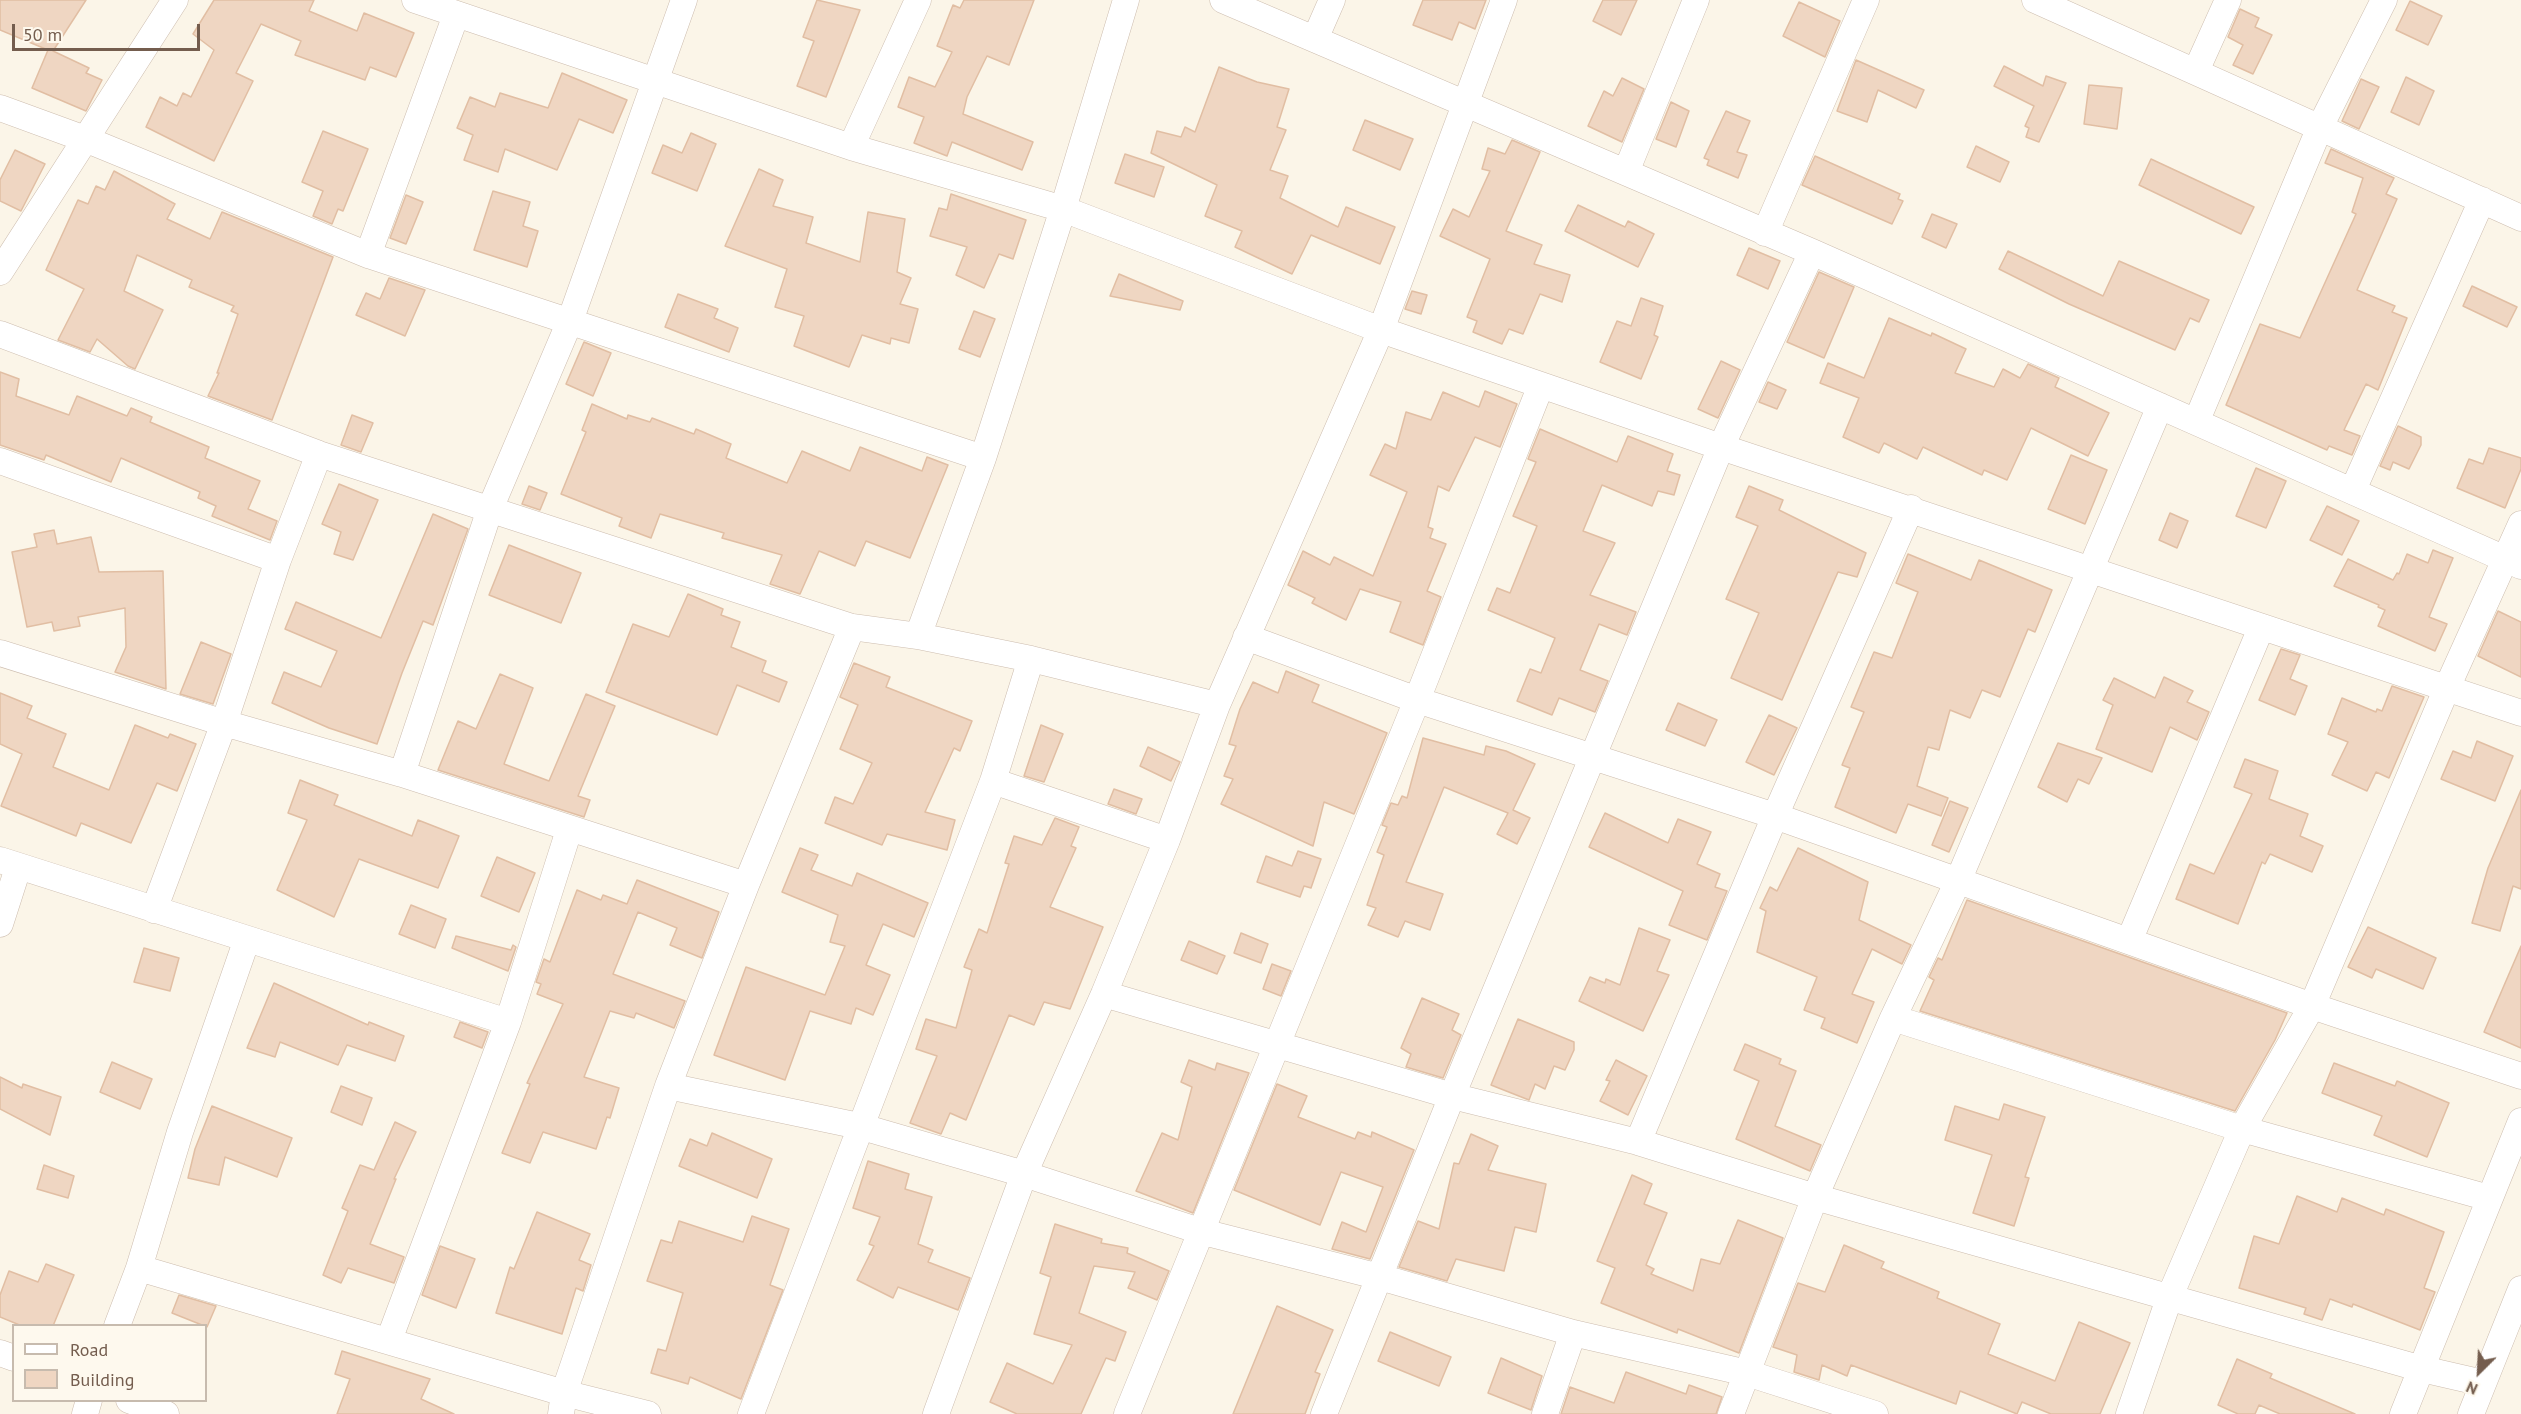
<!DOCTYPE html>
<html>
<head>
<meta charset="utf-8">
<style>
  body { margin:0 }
  #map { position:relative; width:2521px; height:1414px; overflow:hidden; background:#fbf5e8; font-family:"PT Sans",sans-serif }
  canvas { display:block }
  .legend { position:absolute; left:12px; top:1324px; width:195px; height:78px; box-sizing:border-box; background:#fef9ee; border:2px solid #c7bbae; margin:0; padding:8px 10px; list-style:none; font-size:18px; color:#745d4e }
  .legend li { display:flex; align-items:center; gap:12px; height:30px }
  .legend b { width:30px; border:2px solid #c7bbae }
  .north { position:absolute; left:2449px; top:1342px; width:60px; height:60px; -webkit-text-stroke:4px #fef9ee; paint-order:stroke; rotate:204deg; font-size:16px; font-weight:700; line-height:24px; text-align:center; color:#745d4e }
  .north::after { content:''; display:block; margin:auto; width:21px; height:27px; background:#745d4e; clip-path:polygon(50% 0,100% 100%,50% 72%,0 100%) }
  .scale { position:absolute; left:12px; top:24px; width:188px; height:27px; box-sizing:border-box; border:3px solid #745d4e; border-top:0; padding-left:8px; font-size:18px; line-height:21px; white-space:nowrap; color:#745d4e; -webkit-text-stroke:4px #fef9ee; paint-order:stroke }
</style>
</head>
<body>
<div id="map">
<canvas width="2521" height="1414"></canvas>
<ul class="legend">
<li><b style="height:8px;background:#fff"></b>Road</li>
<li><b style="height:16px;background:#efd6c2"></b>Building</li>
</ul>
<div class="north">N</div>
<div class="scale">50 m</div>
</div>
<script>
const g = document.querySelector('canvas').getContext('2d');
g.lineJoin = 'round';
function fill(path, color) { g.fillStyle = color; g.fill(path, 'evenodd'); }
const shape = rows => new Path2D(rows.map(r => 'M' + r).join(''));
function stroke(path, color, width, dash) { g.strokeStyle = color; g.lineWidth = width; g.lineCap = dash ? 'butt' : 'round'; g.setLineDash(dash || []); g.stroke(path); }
const building = shape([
  [0,0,86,0,53,51,89,68,86,73,102,80,86,111,32,88,48,50,0,30,0,0],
  [214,0,314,0,309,11,357,31,364,13,414,33,396,77,370,67,365,80,295,55,301,41,261,24,236,73,253,81,214,161,146,127,160,97,177,106,183,93,191,97,214,50,193,34,214,0],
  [817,0,860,10,826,97,797,86,814,41,803,37,817,0],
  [964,0,1034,0,1009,65,987,56,967,97,963,114,1033,142,1022,170,952,142,947,156,914,143,924,117,898,107,909,77,935,87,952,52,937,46,953,5,960,8,964,0],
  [1423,0,1486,0,1475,29,1459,22,1452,40,1413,25,1423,0],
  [1603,0,1637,0,1621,35,1593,21,1603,0],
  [2410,1,2442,16,2428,45,2396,30,2410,1],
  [1799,2,1840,21,1825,57,1783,36,1799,2],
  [2240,9,2259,18,2255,27,2272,35,2253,74,2233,65,2243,45,2228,37,2240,9],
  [1856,60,1924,90,1916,108,1878,90,1867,122,1837,111,1856,60],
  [2004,66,2043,86,2046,76,2066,83,2039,142,2026,137,2029,128,2025,126,2034,106,1994,86,2004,66],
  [1219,67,1257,82,1289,89,1277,127,1286,130,1270,170,1288,176,1280,198,1338,227,1346,207,1395,227,1380,264,1311,235,1292,274,1235,247,1242,231,1205,216,1217,185,1151,153,1157,131,1181,137,1185,127,1195,132,1219,67],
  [562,73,627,100,613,133,579,119,557,170,505,149,498,172,464,160,473,135,457,128,470,97,495,107,500,93,548,108,562,73],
  [2406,77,2434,91,2419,125,2391,112,2406,77],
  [1622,78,1644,89,1622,142,1588,126,1604,91,1613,96,1622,78],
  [2361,79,2379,87,2359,129,2342,121,2361,79],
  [2089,85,2122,88,2117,129,2084,124,2089,85],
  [1671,102,1689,111,1676,147,1656,139,1671,102],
  [1726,111,1750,121,1737,152,1747,155,1738,178,1707,165,1709,160,1704,158,1726,111],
  [1365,120,1413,139,1400,170,1353,150,1365,120],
  [323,131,368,149,343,211,338,209,332,224,313,216,323,191,302,182,323,131],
  [691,133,716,144,697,191,652,173,663,145,682,153,691,133],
  [1512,140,1540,152,1506,231,1542,245,1534,264,1570,275,1562,302,1540,294,1523,334,1509,329,1502,344,1473,332,1477,321,1467,317,1490,259,1440,236,1453,209,1469,217,1490,171,1482,169,1488,148,1505,154,1512,140],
  [1976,146,2009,162,2000,182,1967,167,1976,146],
  [2331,149,2394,178,2386,194,2397,199,2357,290,2395,306,2392,312,2407,318,2378,390,2366,384,2344,430,2360,436,2352,455,2329,446,2327,450,2226,405,2260,324,2300,338,2356,214,2352,212,2363,178,2325,163,2331,149],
  [15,150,45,164,21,211,0,201,0,180,15,150],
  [1125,154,1164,167,1154,197,1115,183,1125,154],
  [1815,156,1900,194,1898,199,1903,201,1892,224,1802,185,1815,156],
  [2151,159,2254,207,2241,234,2139,185,2151,159],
  [759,169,783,180,773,206,813,217,806,243,860,262,868,212,905,219,897,272,911,278,900,304,918,309,909,343,891,338,890,344,862,335,849,367,794,346,804,316,775,307,787,269,725,246,759,169],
  [114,171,175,204,167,219,210,239,222,212,333,257,272,420,208,396,219,373,217,373,238,314,231,311,234,306,189,287,192,280,137,255,124,291,163,310,135,369,128,366,97,339,90,352,58,340,84,289,46,270,78,200,88,204,96,186,105,190,114,171],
  [493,191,530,202,523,226,538,231,527,267,474,250,493,191],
  [951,194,1026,220,1013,259,999,254,984,288,956,275,967,247,930,236,939,208,947,210,951,194],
  [406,195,423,202,406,244,390,238,406,195],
  [1578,205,1625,227,1628,221,1654,234,1638,267,1565,231,1578,205],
  [1932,214,1957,224,1946,248,1922,237,1932,214],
  [1749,248,1780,261,1768,289,1737,275,1749,248],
  [2008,251,2103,296,2119,261,2209,300,2199,322,2190,318,2175,350,2069,304,1999,269,2008,251],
  [1819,272,1854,287,1824,358,1787,342,1819,272],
  [1119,274,1183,301,1180,310,1110,296,1119,274],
  [389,278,425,290,405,336,356,315,366,293,380,299,389,278],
  [2472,286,2517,307,2507,327,2463,306,2472,286],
  [1412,291,1427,295,1421,314,1405,309,1412,291],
  [678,294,718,309,714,318,738,328,729,352,665,327,678,294],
  [1641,298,1663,306,1654,335,1658,337,1641,379,1600,362,1617,321,1631,326,1641,298],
  [974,311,995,319,980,357,959,349,974,311],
  [1889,318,1931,336,1932,333,1966,349,1955,373,1994,387,2003,369,2020,378,2028,364,2059,378,2055,387,2109,413,2088,456,2031,428,2007,480,1984,470,1982,475,1923,447,1917,459,1884,443,1879,453,1843,437,1859,398,1820,383,1828,363,1864,378,1889,318],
  [584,342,611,353,593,396,566,384,584,342],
  [1721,361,1740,370,1718,418,1698,409,1721,361],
  [0,372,19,379,16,396,69,415,77,396,127,416,131,408,152,417,150,422,209,447,205,458,260,481,248,509,277,521,270,540,212,516,216,506,198,498,200,492,121,458,111,482,46,455,44,460,0,445,0,372],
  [1768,382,1786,390,1777,409,1759,402,1768,382],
  [1485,391,1517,404,1500,447,1475,437,1449,491,1438,486,1428,527,1433,529,1430,538,1446,544,1427,591,1441,597,1423,645,1390,632,1401,602,1360,589,1346,620,1312,603,1315,598,1288,585,1303,551,1330,565,1334,557,1373,576,1407,492,1370,475,1385,444,1396,449,1406,412,1431,420,1443,392,1479,407,1485,391],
  [592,404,627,419,628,415,650,422,652,418,694,434,696,429,731,444,726,458,787,483,802,451,850,471,860,447,922,471,927,457,948,465,910,558,866,541,855,566,819,551,800,594,770,584,782,555,722,538,724,533,660,514,651,538,619,526,622,518,561,494,586,432,582,430,592,404],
  [352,415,373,423,361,452,341,445,352,415],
  [2398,426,2421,437,2421,445,2409,469,2393,462,2390,470,2380,466,2398,426],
  [1540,429,1617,462,1628,436,1673,454,1667,471,1680,475,1674,495,1658,491,1652,506,1602,485,1583,531,1615,543,1590,595,1636,612,1627,635,1599,624,1580,670,1608,681,1595,712,1559,698,1552,715,1517,701,1530,669,1541,673,1555,638,1488,610,1497,588,1510,593,1537,526,1513,516,1536,462,1528,459,1540,429],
  [2489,448,2521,458,2521,469,2505,508,2457,488,2469,459,2483,464,2489,448],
  [2071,455,2107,470,2085,524,2048,509,2071,455],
  [2256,468,2286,481,2266,528,2236,516,2256,468],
  [339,484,378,500,353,560,334,554,341,532,322,524,339,484],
  [529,486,547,493,540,510,522,504,529,486],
  [1749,486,1783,500,1779,510,1866,553,1857,577,1838,572,1782,700,1731,678,1759,613,1726,599,1758,526,1736,517,1749,486],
  [2327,506,2359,521,2342,555,2310,540,2327,506],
  [2170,513,2188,521,2177,548,2159,540,2170,513],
  [433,514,468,529,433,625,423,621,402,673,377,744,329,728,272,703,284,672,321,687,337,651,285,629,296,602,381,638,433,514],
  [54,530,57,544,91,537,99,572,163,571,166,689,115,672,126,647,125,608,78,617,80,626,54,631,52,622,27,627,12,552,37,547,34,534,54,530],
  [509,545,581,573,561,623,489,595,509,545],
  [2433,550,2453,558,2429,617,2447,624,2435,651,2378,626,2385,610,2378,607,2379,605,2334,586,2348,559,2393,580,2397,573,2399,574,2407,554,2428,563,2433,550],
  [1908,554,1971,580,1979,560,2052,590,2035,632,2028,629,2000,697,1982,690,1970,718,1950,710,1939,750,1928,747,1917,786,1948,798,1941,816,1908,804,1896,833,1835,807,1850,768,1842,765,1864,712,1851,707,1874,652,1892,658,1918,592,1896,583,1908,554],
  [688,594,723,609,721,615,740,622,731,647,766,661,762,672,787,682,779,702,737,685,717,735,606,692,633,624,669,637,688,594],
  [2498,611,2521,622,2521,677,2478,656,2498,611],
  [201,642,231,654,213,704,180,694,201,642],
  [2281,649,2300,655,2290,679,2307,686,2295,715,2259,700,2281,649],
  [854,663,890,677,886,687,972,721,960,751,954,748,925,812,955,820,947,850,887,834,882,845,825,823,835,797,853,804,872,763,840,749,858,705,840,697,854,663],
  [1286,671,1319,685,1312,702,1387,733,1354,814,1324,802,1313,846,1221,804,1233,779,1224,776,1236,746,1229,744,1240,709,1253,682,1278,693,1286,671],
  [500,674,533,688,504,764,549,781,586,694,615,706,578,796,590,800,584,817,438,770,458,721,476,729,500,674],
  [2164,677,2193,691,2187,702,2209,712,2197,740,2170,727,2152,772,2096,749,2113,705,2103,700,2114,678,2155,698,2164,677],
  [2392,686,2424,697,2389,778,2376,772,2367,791,2332,775,2348,742,2328,734,2342,698,2376,712,2377,709,2382,711,2392,686],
  [0,693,32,706,27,718,66,734,53,767,109,790,135,725,168,738,170,734,196,744,177,791,157,783,131,843,81,823,76,836,1,806,22,754,0,744,0,693],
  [1678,703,1717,720,1705,746,1666,730,1678,703],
  [1769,715,1797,728,1774,775,1746,762,1769,715],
  [1041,725,1063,734,1044,782,1024,776,1041,725],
  [1423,738,1484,755,1486,746,1506,751,1535,764,1513,810,1530,818,1517,844,1497,834,1508,813,1444,787,1406,882,1443,894,1430,930,1405,921,1398,937,1368,925,1376,908,1367,905,1384,855,1377,852,1387,827,1382,825,1391,803,1398,805,1402,796,1407,798,1423,738],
  [2477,741,2513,756,2495,801,2441,779,2453,751,2471,758,2477,741],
  [2058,743,2102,758,2089,784,2078,779,2067,802,2038,787,2058,743],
  [1148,747,1180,762,1171,781,1140,766,1148,747],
  [2245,759,2278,771,2269,799,2308,814,2300,836,2323,846,2312,872,2270,854,2265,864,2262,862,2238,924,2176,899,2190,864,2214,874,2252,794,2234,787,2245,759],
  [300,780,338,795,334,805,412,836,418,820,459,836,438,888,359,859,334,917,277,890,307,820,288,813,300,780],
  [1114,789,1142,799,1136,814,1108,804,1114,789],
  [2521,790,2521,889,2513,886,2500,931,2472,923,2488,868,2521,790],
  [1950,801,1968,808,1949,852,1932,845,1950,801],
  [1605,813,1668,843,1678,819,1711,832,1697,864,1720,874,1715,887,1727,891,1707,940,1669,925,1683,891,1589,847,1605,813],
  [1055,818,1079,827,1071,846,1076,848,1050,907,1103,927,1070,1009,1044,1002,1034,1025,1009,1015,966,1120,950,1113,941,1134,910,1123,937,1056,916,1049,926,1019,956,1028,972,970,964,967,979,929,987,933,1009,864,1005,863,1014,836,1042,845,1055,818],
  [800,848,818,855,811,870,852,886,857,873,928,903,914,937,883,924,866,965,890,975,873,1015,856,1008,851,1024,810,1011,785,1080,714,1055,746,967,825,995,845,946,830,942,838,915,782,892,800,848],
  [1798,848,1868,882,1859,920,1911,945,1902,964,1872,949,1852,994,1874,1002,1857,1043,1821,1028,1825,1018,1804,1010,1817,977,1757,952,1766,911,1760,908,1770,887,1777,891,1798,848],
  [1298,851,1321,859,1311,888,1304,886,1300,897,1257,882,1266,856,1292,866,1298,851],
  [497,857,535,873,519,912,481,896,497,857],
  [637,880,719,912,702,958,670,945,677,928,638,912,613,974,685,1001,674,1028,636,1013,634,1018,610,1011,584,1077,619,1088,610,1118,607,1117,596,1149,543,1132,530,1163,502,1153,530,1084,527,1083,563,1004,537,994,541,984,536,982,544,959,550,962,577,890,601,900,603,895,627,904,637,880],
  [1967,900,2287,1013,2275,1040,2235,1111,1920,1011,1934,980,1929,977,1938,958,1942,960,1967,900],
  [411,905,446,919,435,948,399,934,411,905],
  [2368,927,2436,958,2423,989,2376,969,2372,978,2348,967,2368,927],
  [1639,928,1670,940,1657,971,1669,975,1643,1031,1579,1001,1590,977,1605,983,1606,979,1620,985,1639,928],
  [1241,933,1268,944,1261,963,1234,953,1241,933],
  [456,936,511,950,513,945,516,947,508,971,452,948,456,936],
  [1189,941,1225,956,1217,974,1181,960,1189,941],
  [2521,946,2521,1048,2484,1032,2521,946],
  [144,948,179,958,170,991,134,982,144,948],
  [1272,964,1291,971,1281,996,1263,989,1272,964],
  [274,983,368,1025,369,1022,404,1036,395,1061,347,1045,338,1065,280,1042,275,1057,247,1048,274,983],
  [1422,998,1459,1014,1452,1030,1461,1035,1443,1078,1406,1067,1411,1054,1401,1048,1422,998],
  [1518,1019,1574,1042,1574,1050,1565,1070,1554,1066,1545,1089,1535,1084,1529,1100,1491,1085,1518,1019],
  [460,1022,488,1032,482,1048,454,1037,460,1022],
  [1745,1044,1781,1059,1779,1064,1796,1071,1775,1126,1821,1145,1810,1171,1736,1139,1759,1081,1734,1070,1745,1044],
  [1189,1060,1215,1070,1217,1063,1249,1073,1193,1213,1136,1191,1162,1133,1178,1140,1192,1087,1181,1082,1189,1060],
  [1616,1060,1647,1076,1628,1115,1600,1101,1610,1081,1606,1080,1616,1060],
  [112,1062,152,1079,140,1109,100,1092,112,1062],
  [2334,1063,2395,1086,2397,1081,2449,1103,2427,1157,2374,1135,2382,1116,2322,1093,2334,1063],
  [0,1077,22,1088,23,1084,61,1097,50,1135,0,1109,0,1077],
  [1277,1084,1307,1096,1298,1117,1355,1139,1358,1132,1371,1137,1372,1132,1414,1150,1370,1259,1332,1249,1342,1222,1366,1232,1383,1187,1341,1172,1320,1225,1234,1190,1277,1084],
  [341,1086,372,1098,362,1125,331,1112,341,1086],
  [2004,1104,2045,1117,2025,1177,2029,1178,2014,1226,1973,1213,1992,1155,1945,1140,1955,1106,1999,1120,2004,1104],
  [212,1106,292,1138,277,1177,225,1157,219,1185,188,1178,195,1149,212,1106],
  [395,1122,416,1132,394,1179,396,1179,370,1244,404,1257,394,1283,348,1268,341,1283,323,1275,348,1211,342,1208,360,1165,374,1170,395,1122],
  [712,1133,772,1159,757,1198,679,1166,690,1139,707,1146,712,1133],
  [1471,1134,1498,1146,1488,1170,1546,1184,1536,1232,1515,1227,1504,1271,1456,1259,1447,1281,1399,1267,1418,1221,1439,1229,1454,1163,1459,1164,1471,1134],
  [868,1161,909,1174,905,1189,932,1197,918,1244,933,1250,928,1262,970,1278,958,1310,898,1287,893,1298,857,1280,874,1246,869,1244,880,1217,853,1208,868,1161],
  [44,1165,74,1176,68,1198,37,1189,44,1165],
  [1632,1175,1652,1184,1644,1204,1667,1213,1646,1265,1654,1269,1651,1274,1693,1291,1701,1259,1720,1264,1738,1220,1783,1238,1739,1353,1678,1329,1677,1333,1601,1303,1615,1268,1597,1261,1632,1175],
  [2297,1196,2337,1212,2342,1198,2384,1215,2386,1209,2444,1232,2424,1288,2435,1292,2420,1330,2353,1304,2352,1307,2330,1299,2322,1320,2304,1314,2306,1308,2239,1288,2254,1236,2279,1244,2297,1196],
  [537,1212,590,1234,579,1260,591,1265,583,1291,576,1288,562,1334,496,1313,510,1267,514,1269,537,1212],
  [752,1216,789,1229,770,1285,783,1290,741,1399,690,1377,688,1384,651,1373,658,1349,666,1351,683,1293,647,1281,661,1240,672,1243,679,1221,743,1242,752,1216],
  [1055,1224,1102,1239,1101,1243,1128,1248,1127,1253,1169,1271,1157,1300,1128,1288,1135,1272,1094,1266,1079,1313,1126,1332,1115,1361,1106,1358,1081,1414,1017,1414,990,1402,1007,1363,1053,1384,1072,1345,1034,1334,1051,1277,1040,1273,1055,1224],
  [1844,1245,1884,1262,1881,1268,1939,1292,1937,1298,2000,1324,1988,1354,2055,1381,2079,1322,2130,1343,2100,1414,2051,1414,2022,1402,2017,1414,1960,1391,1956,1404,1851,1365,1847,1376,1822,1365,1819,1380,1794,1372,1797,1355,1773,1347,1798,1283,1825,1292,1844,1245],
  [440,1246,475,1259,456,1308,422,1295,440,1246],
  [46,1264,74,1275,53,1326,22,1326,0,1317,0,1295,9,1271,38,1282,46,1264],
  [179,1295,216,1306,207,1327,172,1313,179,1295],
  [1277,1306,1333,1330,1315,1372,1320,1374,1305,1414,1233,1414,1277,1306],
  [1390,1332,1451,1357,1439,1386,1378,1361,1390,1332],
  [342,1351,430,1379,421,1399,454,1414,337,1414,350,1379,335,1374,342,1351],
  [1501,1358,1542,1376,1531,1410,1488,1393,1501,1358],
  [2237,1359,2272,1374,2270,1378,2355,1414,2280,1414,2259,1405,2255,1414,2238,1414,2218,1405,2237,1359],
  [1626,1372,1686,1394,1689,1385,1722,1397,1716,1414,1561,1414,1570,1387,1614,1403,1626,1372]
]);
fill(building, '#efd6c2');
stroke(building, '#e1bea3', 1.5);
const minor = shape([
  [415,0,851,147,1063,209,1381,330,1721,447,2521,713],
  [1223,0,1812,252,2521,566],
  [2035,0,2521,218],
  [1315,39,1332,0],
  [2196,71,2228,0],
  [0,108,85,139,368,255,983,458],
  [851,147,918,0],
  [1626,172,1696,0],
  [1765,233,1866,0],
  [368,255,456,15],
  [0,272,175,0],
  [0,334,319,454,852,627,918,636,1031,659,1217,705],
  [2197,420,2320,127,2384,0],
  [0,461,278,560],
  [2353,490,2482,200],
  [918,636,983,458,1063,209,1126,0],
  [1246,637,1417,700,1775,816,2312,1006,2521,1076],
  [0,653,224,723,402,774,746,885],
  [402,774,490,509,570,321,684,0],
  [993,781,1167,840],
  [0,860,508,1022],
  [154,910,224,723,278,560,319,454],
  [0,924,18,868],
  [2129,941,2261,628],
  [1104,994,1452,1096,1638,1142,1815,1197,2422,1369,2483,1383],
  [1893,1018,2242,1129,2489,1198],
  [668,1086,859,1126,1024,1174,1203,1232,1380,1277,1573,1333,1747,1373,1875,1414],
  [1638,1142,1775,816,1911,508],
  [139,1268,564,1393,648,1414],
  [117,1326,139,1268,180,1132,247,939],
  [389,1340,508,1022,569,830],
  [0,1353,14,1358],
  [129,1400,166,1414],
  [85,1414,89,1400],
  [561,1414,564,1393,668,1086,746,885,852,627],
  [751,1414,993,781,1031,659],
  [936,1414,1024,1174,1104,994,1167,840,1217,705,1381,330,1504,0],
  [1127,1414,1417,700,1541,385],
  [1324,1414,1452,1096,1721,447,1812,252],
  [1545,1414,1573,1333],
  [1731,1414,1815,1197,1893,1018,1958,881,2160,406],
  [2129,1414,2170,1296,2242,1129,2312,1006,2446,690,2521,524],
  [2403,1414,2521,1121],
  [2471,1414,2521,1289]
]);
stroke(minor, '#cdbdaf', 27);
stroke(minor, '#fff', 26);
</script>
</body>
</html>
